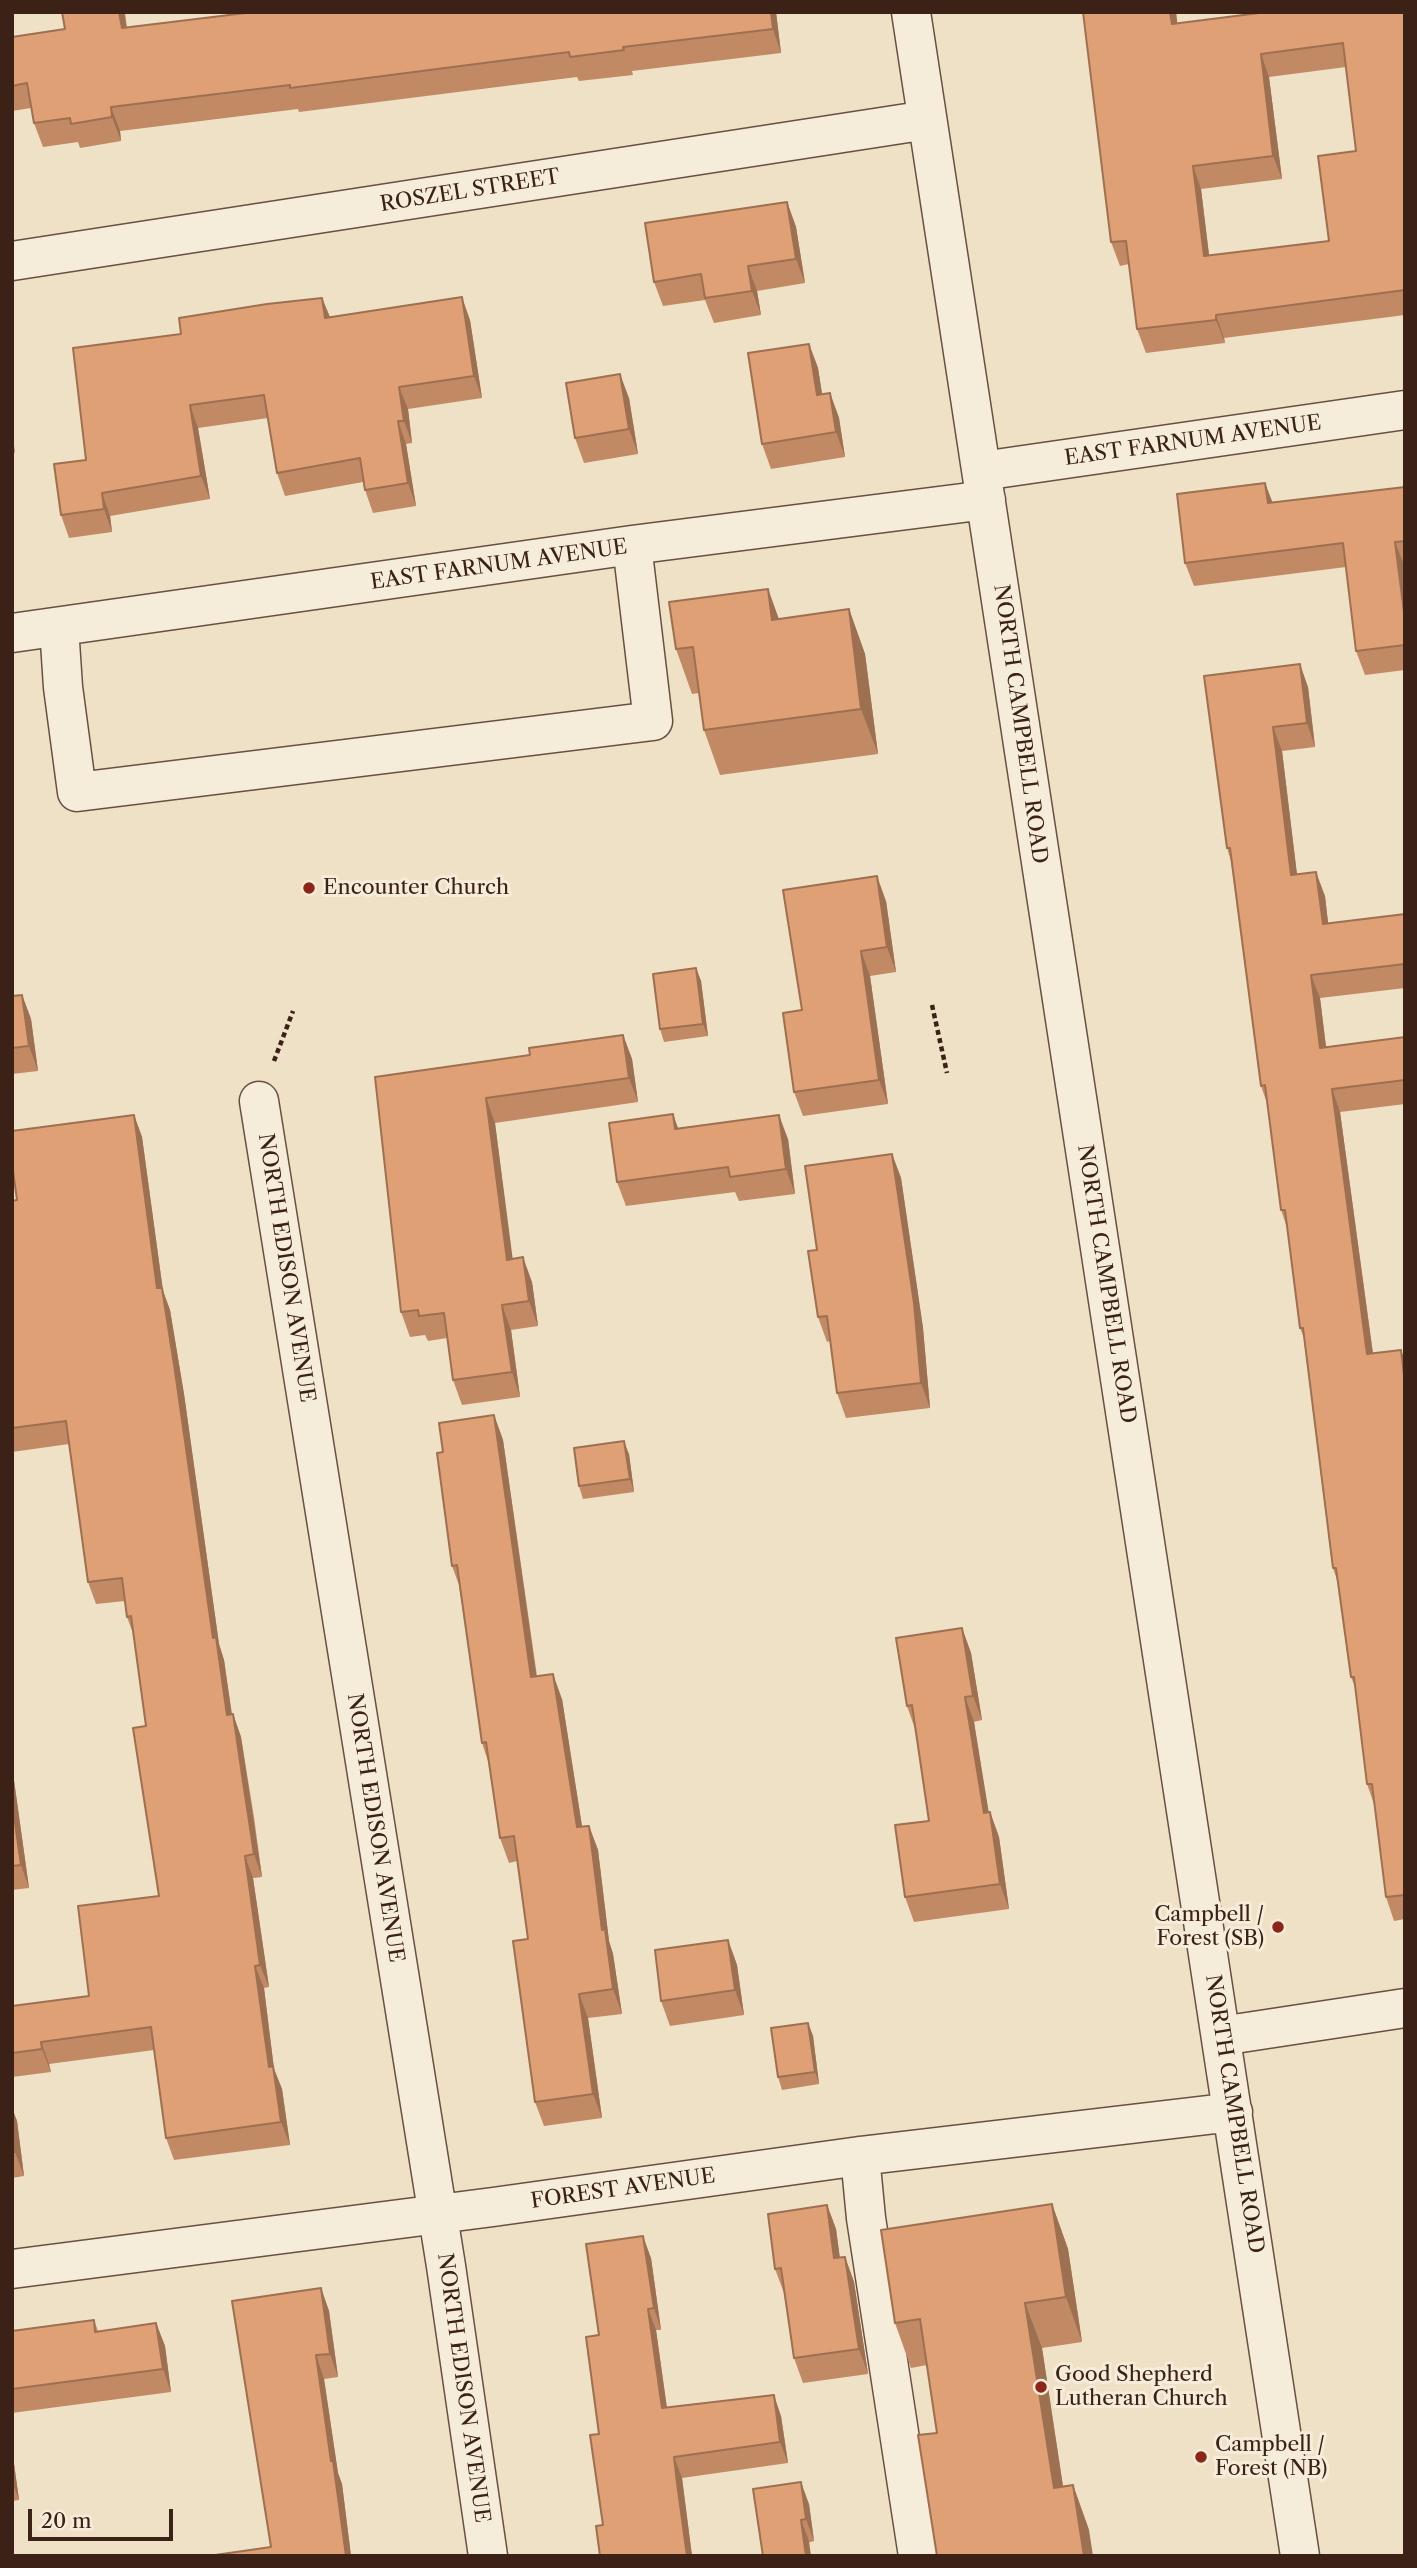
<!DOCTYPE html>
<html>
<head>
<meta charset="utf-8">
<style>
  body { margin:0 }
  #map { position:relative; width:1417px; height:2568px; overflow:hidden; background:#efe1c5; font-family:"Libre Caslon Text",serif }
  canvas { display:block }
  .frame { position:absolute; inset:0; border:14px solid #3b2116; pointer-events:none }
  .scale { position:absolute; left:28px; top:2509px; width:145px; height:32px; box-sizing:border-box; border:4px solid #3b2116; border-top:0; padding-left:9px; font-size:21px; line-height:24px; white-space:nowrap; color:#3b2116; -webkit-text-stroke:5px #f5ecd9; paint-order:stroke }
</style>
</head>
<body>
<div id="map">
<canvas width="1417" height="2568"></canvas>
<div class="frame"></div>
<div class="scale">20 m</div>
</div>
<script>
const g = document.querySelector('canvas').getContext('2d');
g.lineJoin = 'round';
const shape = rows => new Path2D(rows.map(r => 'M' + r).join(''));
function stroke(path, color, width, dash) { g.strokeStyle = color; g.lineWidth = width; g.lineCap = dash ? 'butt' : 'round'; g.setLineDash(dash || []); g.stroke(path); }
function fill(path, color) { g.fillStyle = color; g.fill(path, 'evenodd'); }
function drawText(font, color, halo, rows, align = 'center') {
  g.font = font + ' "Libre Caslon Text",serif'; g.lineWidth = 6; g.setLineDash([]); g.textBaseline = 'middle'; g.strokeStyle = halo; g.fillStyle = color; for (const [text, x, y, turn = 0] of rows) {
    g.save(); g.translate(x, y); g.rotate((+turn || 0) * Math.PI / 180); g.textAlign = isNaN(turn) ? turn : align; if (halo) g.strokeText(text, 0, 0); g.fillText(text, 0, 0); g.restore();
  }
}
const minor = shape([
  [911,12,1300,2556],
  [12,261,927,120],
  [982,471,1405,410],
  [59,627,63,687,77,792,653,721,632,545],
  [12,633,632,545,986,500],
  [259,1101,446,2266,488,2556],
  [1221,2036,1405,2008],
  [860,2156,866,2218,918,2556],
  [12,2269,493,2207,860,2156,1233,2112]
]);
stroke(minor, '#685142', 41);
stroke(shape([
  [932,1005,947,1073],
  [274,1061,293,1011]
]), '#3b2116', 4.5, [5, 3.5]);
stroke(minor, '#f5ecd9', 38);
fill(shape([
  [62,12,125,12,127,28,776,12,781,53,632,71,633,75,579,81,577,77,299,112,298,109,120,131,121,141,80,148,78,142,43,147,34,123,31,108,12,111,12,37,65,29],
  [1083,12,1176,12,1177,23,1405,12,1405,315,1224,338,1225,343,1146,353,1137,329,1129,264,1120,266,1111,242],
  [1346,67,1356,151,1329,241,1209,256,1201,189,1282,179,1269,77],
  [787,202,796,227,805,283,757,291,761,315,714,323,705,300,663,306,654,282],
  [322,298,330,317,470,320,482,398,408,409,412,443,406,444,416,506,373,513,365,490,363,482,285,496,277,473,268,418,198,428,210,499,110,516,112,532,69,538,61,515,86,460,181,334],
  [809,344,818,368,822,394,830,393,839,418,845,457,771,469,762,444],
  [629,398,638,454,584,463,575,438],
  [1265,483,1272,503,1405,487,1405,565,1404,565,1405,574,1405,670,1365,675,1356,651,1346,567,1194,586,1185,563],
  [768,589,779,619,849,609,865,654,878,754,720,775,704,730,699,693,692,694,676,649],
  [1204,676,1308,687,1315,747,1282,751,1297,875,1325,896,1328,923,1405,914,1405,988,1320,998,1326,1047,1405,1037,1405,1104,1340,1112,1373,1353,1405,1361,1405,1919,1394,1921,1386,1897,1374,1804,1367,1784,1355,1687,1351,1677,1339,1586,1333,1568,1305,1340,1300,1328,1288,1230,1281,1210,1268,1106,1261,1086,1231,861,1227,848],
  [886,901,896,972,870,976,888,1104,803,1116,794,1092,802,1010],
  [696,968,701,981,708,1036,664,1042,660,1029],
  [22,995,31,1019,38,1071,12,1074,12,996],
  [623,1035,632,1059,638,1102,495,1123,512,1259,532,1282,538,1326,511,1330,520,1397,462,1405,453,1380,447,1338,428,1341,425,1335,410,1337,401,1312,375,1077,530,1055],
  [134,1115,142,1137,163,1291,170,1310,184,1394,219,1644,224,1660,232,1714,233,1714,241,1737,254,1817,262,1877,253,1878,269,1987,264,1988,274,2069,282,2089,290,2145,174,2160,166,2138,154,2050,49,2064,51,2072,12,2077,12,2006,89,1996,159,1896,146,1726,134,1636,127,1617,125,1601,96,1604,88,1582,69,1444,12,1452,12,1201,17,1200],
  [678,1128,788,1139,795,1194,739,1201,735,1192,626,1206,617,1182],
  [892,1154,901,1178,923,1328,930,1408,846,1418,837,1393,830,1341,827,1342,818,1317,817,1250],
  [494,1415,503,1440,537,1676,562,1699,582,1826,589,1826,598,1850,609,1941,613,1954,622,2014,588,2018,602,2118,544,2126,535,2102,528,1939,517,1861,509,1863,500,1838,489,1764,482,1743,459,1585,452,1566,443,1452],
  [629,1454,634,1492,583,1499,579,1486],
  [962,1628,971,1653,982,1720,974,1722,988,1812,990,1812,999,1837,1009,1909,914,1922,905,1897,929,1821,915,1729,907,1706],
  [12,1766,29,1888,12,1890],
  [728,1940,737,1965,744,2015,670,2026,661,2001],
  [808,2023,813,2036,819,2084,782,2090,778,2077],
  [12,2108,17,2121,24,2176,12,2178],
  [1052,2204,1068,2249,1082,2342,1042,2348,1063,2486,1073,2485,1089,2530,937,2433,927,2365,911,2368,895,2323],
  [827,2205,836,2229,840,2258,845,2257,854,2282,868,2374,803,2383,794,2358,784,2293,775,2269],
  [651,2258,661,2330,656,2330,667,2408,781,2416,788,2463,682,2478,692,2556,600,2556,603,2525,599,2434],
  [321,2288,329,2311,338,2377,324,2379,338,2473,342,2484,351,2556,208,2556,271,2547],
  [94,2320,98,2331,156,2323,165,2346,171,2392,12,2413,12,2331],
  [12,2449,19,2500,12,2501],
  [809,2504,814,2541,763,2556]
]), '#c18a65');
fill(shape([
  [119,12,124,12,131,53,122,28],
  [771,12,776,12,781,53,773,29],
  [1170,12,1176,12,1180,47,1172,24],
  [1261,54,1269,77,1282,179,1273,156],
  [111,107,120,131,121,141,112,117],
  [1193,166,1201,189,1212,279,1204,256],
  [787,202,796,227,805,283,796,259],
  [748,266,757,291,761,315,752,291],
  [462,297,470,320,482,398,474,376],
  [322,298,331,320,325,318],
  [1216,315,1224,338,1225,343,1216,320],
  [809,344,818,368,826,419,817,395],
  [620,374,629,398,638,454,629,429],
  [399,387,408,409,412,443,404,421],
  [830,393,839,418,845,457,836,432],
  [190,405,198,428,210,499,201,476],
  [398,421,406,444,416,506,408,483],
  [12,428,15,454,12,445],
  [1265,483,1274,506,1268,503],
  [102,493,110,516,112,532,104,509],
  [1395,542,1404,565,1405,574,1405,620],
  [768,589,784,634,772,620],
  [849,609,865,654,878,754,861,709],
  [1300,664,1308,687,1315,747,1307,723],
  [1273,727,1282,751,1300,899,1291,875],
  [1316,872,1325,896,1331,948,1323,924],
  [877,876,886,901,896,972,887,947],
  [861,951,870,976,888,1104,879,1080],
  [696,968,701,981,708,1036,703,1024],
  [1311,975,1320,998,1329,1071,1320,1048],
  [22,995,31,1019,38,1071,29,1046],
  [623,1035,632,1059,638,1102,629,1078],
  [1332,1089,1340,1112,1376,1377,1367,1354],
  [486,1098,495,1123,516,1284,507,1260],
  [673,1114,682,1139,675,1129],
  [134,1115,142,1137,163,1291,170,1310,184,1394,219,1644,224,1660,235,1738,227,1715,213,1638,157,1288],
  [779,1115,788,1139,795,1194,786,1169],
  [892,1154,901,1178,923,1328,930,1408,921,1383],
  [523,1257,532,1282,538,1326,529,1301],
  [502,1305,511,1330,520,1397,512,1372],
  [1401,1350,1405,1361,1405,1384],
  [494,1415,503,1440,540,1702,531,1677],
  [624,1441,629,1454,634,1492,630,1479],
  [962,1628,971,1653,982,1720,973,1696],
  [553,1674,562,1699,586,1852,577,1827],
  [965,1697,974,1722,993,1838,984,1813],
  [233,1714,241,1737,262,1877,254,1854],
  [12,1766,29,1888,21,1865,12,1802],
  [990,1812,999,1837,1009,1909,1000,1884],
  [589,1826,598,1850,609,1941,613,1954,622,2014,613,1989,602,1930],
  [245,1856,253,1878,269,1987,260,1965],
  [728,1940,737,1965,744,2015,735,1990],
  [255,1966,264,1988,274,2069,282,2089,290,2145,281,2122,269,2067],
  [579,1994,588,2018,602,2118,593,2094],
  [808,2023,813,2036,819,2084,815,2072],
  [41,2042,49,2064,51,2072,42,2049],
  [12,2108,17,2121,24,2176,15,2152,12,2128],
  [1052,2204,1068,2249,1082,2342,1066,2297],
  [827,2205,836,2229,843,2283,834,2258],
  [643,2236,651,2258,661,2330,654,2308],
  [845,2257,854,2282,868,2374,859,2349],
  [321,2288,329,2311,338,2377,330,2354],
  [1025,2303,1042,2348,1070,2533,1054,2488],
  [648,2309,656,2330,670,2430,662,2408],
  [156,2323,165,2346,171,2392,163,2369],
  [316,2355,324,2379,338,2473,342,2484,351,2556,346,2556],
  [774,2395,781,2416,788,2463,780,2442],
  [12,2449,19,2500,12,2481],
  [674,2457,682,2478,692,2556,687,2556,677,2483],
  [801,2482,809,2504,814,2541,806,2519],
  [1073,2485,1089,2530,1093,2556,1084,2556],
  [801,2520,809,2541,811,2556,806,2556]
]), '#9d7052');
const building = shape([
  [62,12,119,12,122,28,254,12,771,12,773,29,623,47,624,50,570,57,569,52,290,88,290,85,111,107,112,117,71,124,70,118,34,123,27,83,12,86,12,37,65,29,62,12],
  [1083,12,1170,12,1172,24,1267,12,1405,12,1405,290,1216,315,1216,320,1137,329,1126,241,1111,242,1083,12],
  [1343,43,1356,151,1318,156,1329,241,1204,256,1193,166,1273,156,1261,54,1343,43],
  [787,202,796,259,748,266,752,291,705,298,701,274,654,282,645,223,787,202],
  [462,297,474,376,399,387,404,421,398,421,408,483,365,490,360,458,277,473,264,395,190,405,201,476,102,493,104,509,61,515,54,464,86,460,73,348,181,334,179,318,267,304,322,298,325,318,462,297],
  [809,344,817,395,830,393,836,432,762,444,748,353,809,344],
  [620,374,629,429,575,438,566,383,620,374],
  [1265,483,1268,503,1405,487,1405,541,1395,542,1405,620,1405,645,1356,651,1343,543,1185,563,1177,494,1265,483],
  [768,589,772,620,849,609,861,709,704,730,693,647,676,649,669,602,768,589],
  [1300,664,1307,723,1273,727,1291,875,1316,872,1323,924,1405,914,1405,964,1311,975,1320,1048,1405,1037,1405,1080,1332,1089,1367,1354,1401,1350,1405,1384,1405,1895,1386,1897,1372,1784,1367,1784,1354,1677,1351,1677,1336,1568,1333,1568,1303,1328,1300,1328,1285,1210,1281,1210,1265,1085,1261,1086,1230,848,1227,848,1204,676,1300,664],
  [877,876,887,947,861,951,879,1080,794,1092,783,1013,802,1010,783,890,877,876],
  [696,968,703,1024,660,1029,653,974,696,968],
  [22,995,29,1046,12,1048,12,996,22,995],
  [623,1035,629,1078,486,1098,507,1260,523,1257,529,1301,502,1305,512,1372,453,1380,444,1313,419,1316,418,1310,401,1312,375,1077,530,1055,529,1048,623,1035],
  [673,1114,675,1129,779,1115,786,1169,730,1177,728,1167,617,1182,609,1123,673,1114],
  [134,1115,157,1288,162,1288,175,1371,213,1638,216,1637,227,1715,233,1714,245,1795,254,1854,245,1856,260,1965,255,1966,269,2067,273,2066,281,2122,166,2138,151,2027,41,2042,42,2049,12,2053,12,2006,89,1996,78,1906,159,1896,133,1728,146,1726,131,1616,127,1617,122,1578,88,1582,66,1421,12,1428,12,1201,17,1200,12,1164,12,1131,134,1115],
  [892,1154,914,1303,921,1383,837,1393,827,1316,818,1317,808,1251,817,1250,805,1166,892,1154],
  [494,1415,531,1677,553,1674,577,1827,589,1826,602,1930,605,1929,613,1989,579,1994,593,2094,535,2102,513,1941,528,1939,514,1836,500,1838,486,1742,482,1743,457,1565,452,1566,437,1453,443,1452,439,1423,494,1415],
  [624,1441,630,1479,579,1486,574,1448,624,1441],
  [962,1628,973,1696,965,1697,984,1813,990,1812,1000,1884,905,1897,895,1825,929,1821,912,1705,907,1706,896,1638,962,1628],
  [12,1802,21,1865,12,1866,12,1802],
  [728,1940,735,1990,661,2001,655,1950,728,1940],
  [808,2023,815,2072,778,2077,771,2028,808,2023],
  [12,2128,15,2152,12,2152,12,2128],
  [1052,2204,1066,2297,1025,2303,1054,2488,1073,2485,1084,2556,937,2556,918,2435,937,2433,920,2319,895,2323,881,2230,1052,2204],
  [827,2205,834,2258,845,2257,859,2349,794,2358,781,2268,775,2269,768,2214,827,2205],
  [643,2236,654,2308,648,2309,662,2408,774,2395,780,2442,674,2457,677,2483,687,2556,600,2556,596,2526,603,2525,590,2435,599,2434,586,2337,599,2335,586,2244,643,2236],
  [321,2288,330,2354,316,2355,331,2461,333,2461,346,2556,208,2556,271,2547,232,2301,321,2288],
  [94,2320,95,2332,156,2323,163,2369,12,2389,12,2331,94,2320],
  [801,2482,806,2519,801,2520,806,2556,763,2556,753,2489,801,2482]
]);
fill(building, '#e0a075');
stroke(building, '#9d7052', 2);
for (const [x, y, r, color] of [
  [309,888,7,"#8f2418"],
  [1278,1927,7,"#8f2418"],
  [1041,2387,7,"#8f2418"],
  [1201,2457,7,"#8f2418"]
]) { const dot = new Path2D(); dot.arc(x, y, r, 0, 2 * Math.PI); g.fillStyle = color; g.fill(dot); stroke(dot, '#f5ecd9', 2.5); }
drawText('21px', '#3b2116', '#f5ecd9', [
  ["ROSZEL STREET",470,191,-9],
  ["EAST FARNUM AVENUE",1193,441,-8],
  ["EAST FARNUM AVENUE",499,565,-8],
  ["NORTH CAMPBELL ROAD",1020,724,82],
  ["NORTH EDISON AVENUE",286,1268,81],
  ["NORTH CAMPBELL ROAD",1106,1284,81],
  ["NORTH EDISON AVENUE",375,1828,81],
  ["NORTH CAMPBELL ROAD",1234,2114,81],
  ["FOREST AVENUE",623,2189,-8],
  ["NORTH EDISON AVENUE",463,2388,82]
]);
drawText('21px', '#3b2116', '#f5ecd9', [
  ["Encounter Church",323,888],
  ["Campbell /",1264,1915,"right"],
  ["Forest (SB)",1264,1939,"right"],
  ["Good Shepherd",1055,2375],
  ["Lutheran Church",1055,2399],
  ["Campbell /",1215,2445],
  ["Forest (NB)",1215,2469]
], 'left');
</script>
</body>
</html>
